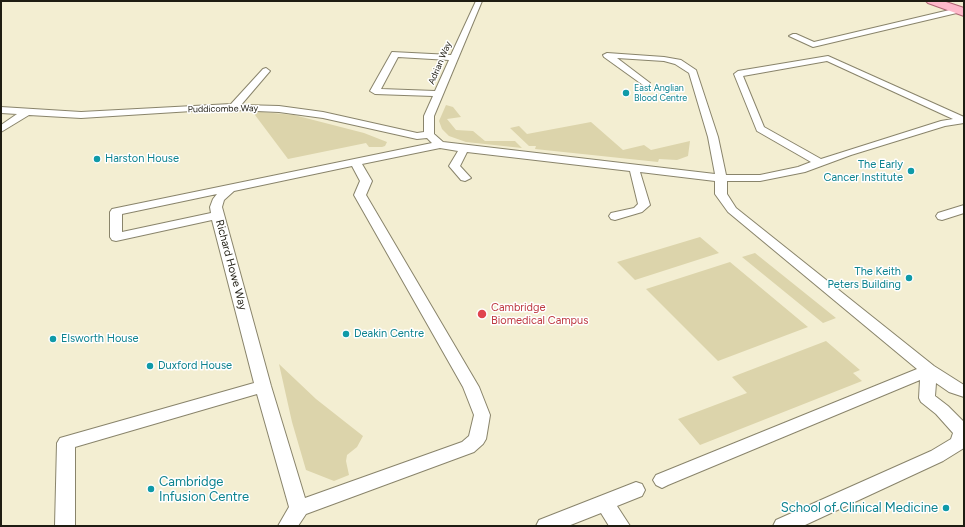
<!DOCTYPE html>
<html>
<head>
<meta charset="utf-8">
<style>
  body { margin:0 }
  #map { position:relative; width:965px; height:527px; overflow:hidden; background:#f3eed2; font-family:Figtree,sans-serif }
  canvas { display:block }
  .frame { position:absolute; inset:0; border:2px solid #1e1c12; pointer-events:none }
</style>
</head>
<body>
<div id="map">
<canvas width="965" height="527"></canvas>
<div class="frame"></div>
</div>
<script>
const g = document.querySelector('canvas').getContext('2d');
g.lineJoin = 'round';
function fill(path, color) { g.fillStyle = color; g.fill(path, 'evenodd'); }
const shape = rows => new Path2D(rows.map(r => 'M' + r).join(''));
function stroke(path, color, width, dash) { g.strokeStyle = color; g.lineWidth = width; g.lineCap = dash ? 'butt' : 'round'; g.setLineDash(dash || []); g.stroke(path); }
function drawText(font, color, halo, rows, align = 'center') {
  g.font = font + ' Figtree,sans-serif'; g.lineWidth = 3; g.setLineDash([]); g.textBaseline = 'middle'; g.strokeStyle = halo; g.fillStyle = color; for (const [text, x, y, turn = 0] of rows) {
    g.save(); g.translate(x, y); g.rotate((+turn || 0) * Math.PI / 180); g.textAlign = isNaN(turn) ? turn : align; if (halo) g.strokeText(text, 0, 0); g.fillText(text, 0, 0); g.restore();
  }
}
fill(shape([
  [446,105,453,107,461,117,447,119,456,130,473,131,485,141,515,141,522,148,466,142,449,136,442,129,439,121],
  [252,111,294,115,364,133,387,142,385,146,382,147,369,147,366,143,288,159],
  [591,122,623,150,644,145,651,150,690,141,688,156,677,160,659,159,658,162,535,149,536,146,529,146,510,128,519,126,527,134],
  [700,237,719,253,635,280,617,262],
  [755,253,836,318,823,323,742,257],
  [730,262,808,327,718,361,646,289],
  [826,341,860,370,853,373,862,381,700,445,678,419,747,393,732,377],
  [279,364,316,399,363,436,357,447,347,455,346,461,349,475,334,481,306,470,292,422]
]), '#dcd4ab');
const lane = shape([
  [476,1,482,1,434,116,434,134,443,142,715,174,708,137,689,73,675,64,664,61,617,58,650,83,646,86,643,85,604,57,603,55,607,53,664,57,681,60,696,70,718,137,726,175,760,175,798,167,811,162,757,131,734,74,738,71,828,56,964,117,964,123,945,126,851,155,805,172,760,181,727,181,727,194,736,208,934,366,964,385,964,397,949,392,936,383,935,396,948,406,964,422,964,448,943,461,803,526,773,526,776,520,931,451,951,439,953,433,936,414,921,402,919,398,920,380,668,485,662,488,656,485,653,480,656,475,917,369,728,212,715,194,715,181,640,172,650,205,642,212,615,220,611,219,609,216,611,213,634,208,638,204,630,171,467,152,460,166,471,178,465,181,461,180,449,166,458,151,440,148,362,164,372,181,366,195,479,387,490,415,486,439,483,444,474,452,306,514,298,526,278,526,289,507,257,394,75,447,75,526,55,526,57,443,60,438,254,383,212,220,116,241,112,240,110,237,110,212,112,209,432,143,427,138,417,139,323,118,279,112,234,110,192,111,81,118,29,115,1,132,1,125,17,114,1,113,1,107,81,112,231,104,263,69,266,68,270,71,241,105,279,106,323,112,417,133,424,132,424,116,433,96,375,94,370,91,392,52,451,55,476,1],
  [398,57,449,60,435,91,381,89,398,57],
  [827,61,953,119,941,121,821,159,764,127,743,76,827,61],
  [352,166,360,181,354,195,463,387,474,415,469,436,462,442,305,498,271,386,222,207,224,200,234,191,352,166],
  [217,194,213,199,210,207,211,213,122,232,122,214,217,194],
  [958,8,962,10,961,12,813,47,789,36,793,34,796,34,814,42,958,8],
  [964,205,964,213,942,220,938,219,936,216,938,213,964,205],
  [636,482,642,484,645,490,642,496,617,506,630,526,609,526,601,513,568,526,536,526,539,520,636,482]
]);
const primary = shape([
  [926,1,943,1,964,8,964,16,928,3,926,1]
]);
stroke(lane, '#89846b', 2);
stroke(primary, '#af6473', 2);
fill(lane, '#fff');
fill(primary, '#feb9ca');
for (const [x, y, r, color] of [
  [626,93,4,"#0f9aa8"],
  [97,159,4,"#0f9aa8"],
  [911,171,4,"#0f9aa8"],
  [909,278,4,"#0f9aa8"],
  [482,314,5,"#e0444e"],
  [346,334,4,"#0f9aa8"],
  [53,339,4,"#0f9aa8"],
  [150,366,4,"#0f9aa8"],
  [151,489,4,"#0f9aa8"],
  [946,508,4,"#0f9aa8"]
]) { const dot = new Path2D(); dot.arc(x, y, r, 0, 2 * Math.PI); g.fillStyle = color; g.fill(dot); stroke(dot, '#fff', 1.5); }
drawText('9px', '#1e1c12', '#fff', [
  ["Adrian Way",440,63,-67],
  ["Puddicombe Way",223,109,-1]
]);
drawText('9px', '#0d838f', '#fff', [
  ["East Anglian",634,88],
  ["Blood Centre",634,98]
], 'left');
drawText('11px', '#0d838f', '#fff', [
  ["Harston House",105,159],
  ["The Early",903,165,"right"],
  ["Cancer Institute",903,178,"right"],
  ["The Keith",901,272,"right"],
  ["Peters Building",901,285,"right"],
  ["Deakin Centre",354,334],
  ["Elsworth House",61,339],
  ["Duxford House",158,366]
], 'left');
drawText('11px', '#1e1c12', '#fff', [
  ["Richard Howe Way",231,265,75]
]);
drawText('11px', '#be3a42', '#fff', [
  ["Cambridge",491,308],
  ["Biomedical Campus",491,321]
], 'left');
drawText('13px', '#0d838f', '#fff', [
  ["Cambridge",159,482],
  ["Infusion Centre",159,497],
  ["School of Clinical Medicine",938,508,"right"]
], 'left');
</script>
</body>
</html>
